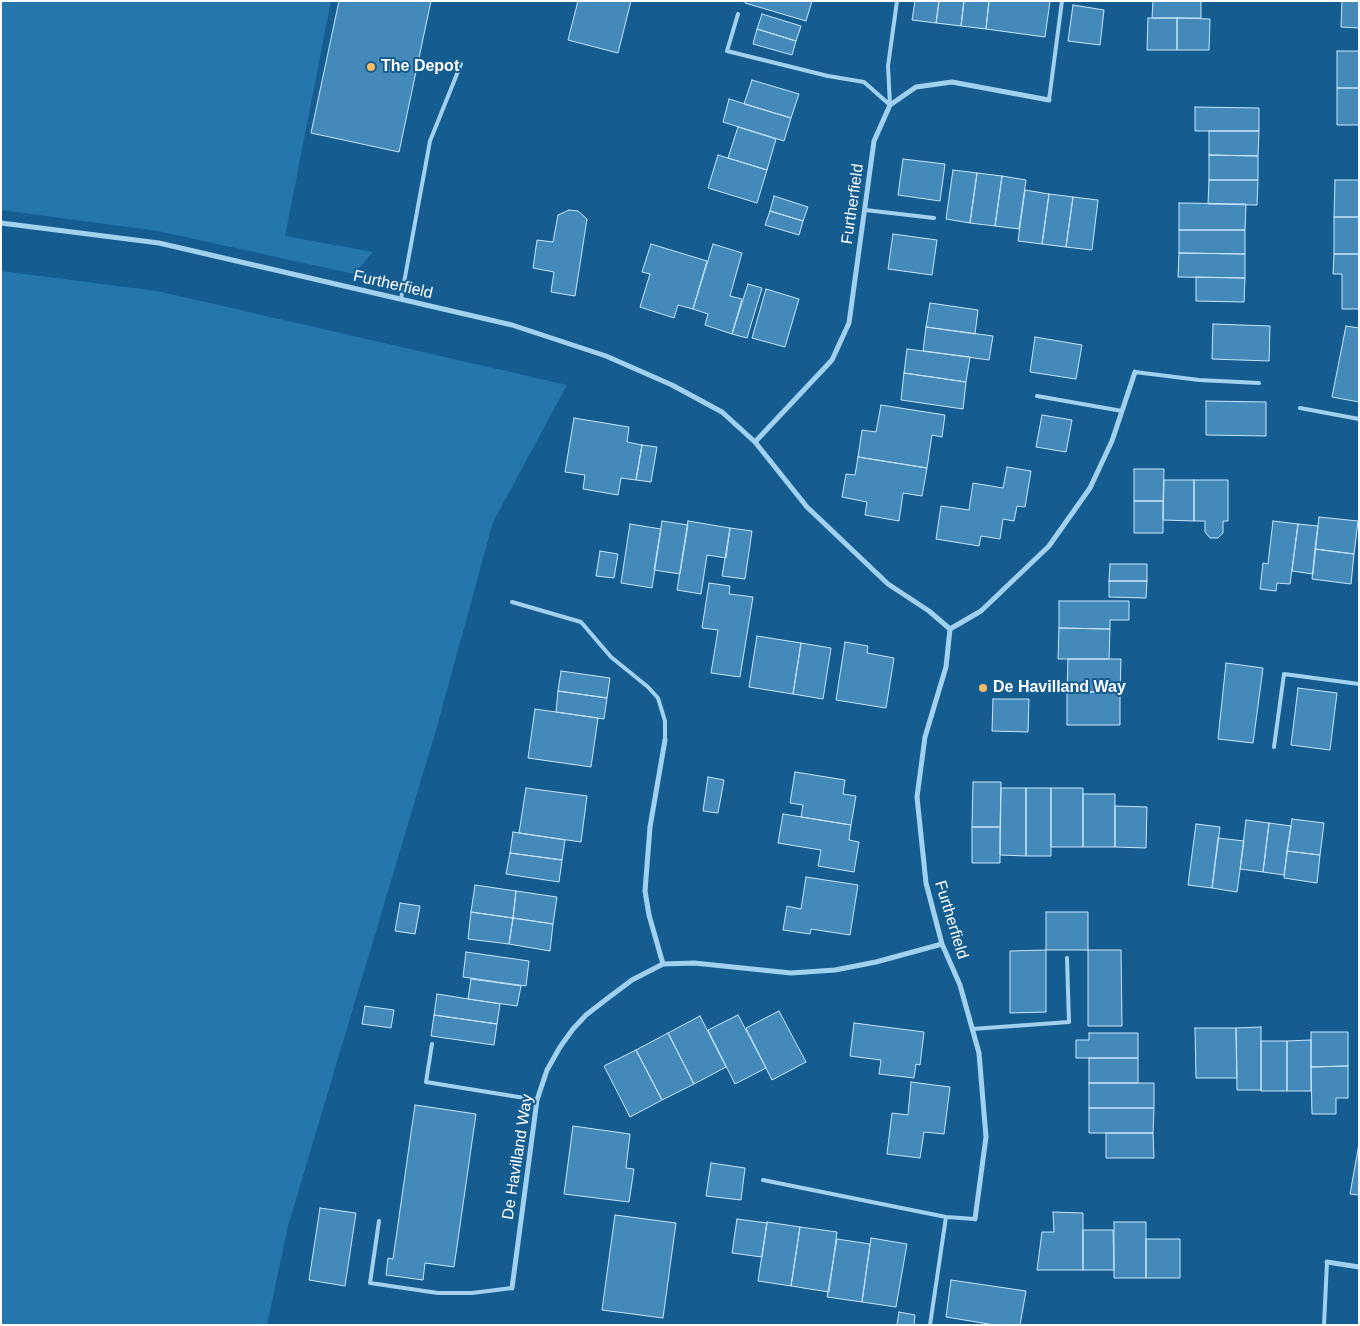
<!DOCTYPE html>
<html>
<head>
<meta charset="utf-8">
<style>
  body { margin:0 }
  #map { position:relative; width:1360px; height:1326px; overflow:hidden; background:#155d90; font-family:Arial,sans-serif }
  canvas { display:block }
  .frame { position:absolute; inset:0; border:2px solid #fff; pointer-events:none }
</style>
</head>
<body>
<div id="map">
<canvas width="1360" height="1326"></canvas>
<div class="frame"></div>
</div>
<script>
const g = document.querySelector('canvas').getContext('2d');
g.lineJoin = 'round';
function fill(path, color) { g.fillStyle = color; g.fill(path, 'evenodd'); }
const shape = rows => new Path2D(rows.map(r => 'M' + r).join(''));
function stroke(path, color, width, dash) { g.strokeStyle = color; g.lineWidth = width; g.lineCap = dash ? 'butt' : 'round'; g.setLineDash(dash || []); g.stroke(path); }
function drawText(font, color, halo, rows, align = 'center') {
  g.font = font + ' Arial,sans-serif'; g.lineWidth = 4; g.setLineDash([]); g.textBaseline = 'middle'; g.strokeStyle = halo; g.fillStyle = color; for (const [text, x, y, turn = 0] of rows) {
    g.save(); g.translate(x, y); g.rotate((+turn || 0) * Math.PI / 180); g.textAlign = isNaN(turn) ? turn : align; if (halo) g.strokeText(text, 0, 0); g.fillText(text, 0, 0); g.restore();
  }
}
fill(shape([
  [1,1,331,1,285,236,373,252,354,274,158,231,1,210],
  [1,271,157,291,567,385,493,522,436,730,288,1226,267,1325,1,1325]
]), '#2576ad');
const building = shape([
  [339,1,431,1,399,152,311,133,339,1],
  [578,1,631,1,618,53,568,40,578,1],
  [746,1,812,1,806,21,745,3,746,1],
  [915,1,939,1,936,23,912,20,915,1],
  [939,1,964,1,961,26,936,23,939,1],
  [964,1,989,1,986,29,961,26,964,1],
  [989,1,1050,1,1045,37,986,29,989,1],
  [1153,1,1201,1,1201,18,1152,18,1153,1],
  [1342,1,1359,1,1359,28,1341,27,1342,1],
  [1073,5,1104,10,1100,45,1068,41,1073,5],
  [762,14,801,26,796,41,757,29,762,14],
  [1148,18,1177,18,1177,50,1147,50,1148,18],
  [1177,18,1210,19,1209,50,1177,50,1177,18],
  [757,29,796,41,792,55,753,44,757,29],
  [1337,51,1359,51,1359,88,1337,88,1337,51],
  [752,80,799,94,791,118,744,104,752,80],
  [1337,88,1359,88,1359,125,1337,125,1337,88],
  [729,99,791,118,784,141,723,122,729,99],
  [1195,107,1259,108,1259,131,1195,131,1195,107],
  [738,127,776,139,767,170,728,158,738,127],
  [1209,131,1259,131,1258,156,1209,155,1209,131],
  [718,155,767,170,757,203,708,188,718,155],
  [1209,155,1258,156,1258,180,1209,180,1209,155],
  [903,159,945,164,940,201,898,195,903,159],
  [953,170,977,173,970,223,946,219,953,170],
  [977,173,1002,176,995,226,970,223,977,173],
  [1002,176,1026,180,1019,229,995,226,1002,176],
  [1209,180,1258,180,1257,205,1208,204,1209,180],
  [1335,180,1359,180,1359,217,1334,217,1335,180],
  [1025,190,1049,194,1042,244,1018,241,1025,190],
  [1049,194,1073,197,1066,247,1042,244,1049,194],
  [774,196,808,207,803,221,770,211,774,196],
  [1073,197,1098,200,1092,250,1066,247,1073,197],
  [1179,203,1246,204,1245,230,1179,230,1179,203],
  [569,210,578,211,587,219,575,296,551,292,554,272,533,268,537,240,553,242,558,215,569,210],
  [770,211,803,221,799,235,765,225,770,211],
  [1334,217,1359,217,1359,254,1334,254,1334,217],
  [1179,230,1245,230,1245,254,1179,253,1179,230],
  [893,234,937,240,932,275,888,269,893,234],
  [651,244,707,261,693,309,678,305,674,318,640,307,650,274,642,272,651,244],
  [713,244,742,253,730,296,742,299,732,334,705,325,708,314,693,309,713,244],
  [1179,253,1245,254,1245,278,1178,277,1179,253],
  [1334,254,1359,254,1359,309,1342,309,1342,274,1333,274,1334,254],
  [1196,277,1245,278,1244,302,1196,301,1196,277],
  [748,284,762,288,747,338,732,334,748,284],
  [766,289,799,299,785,347,752,338,766,289],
  [930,303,978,310,975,334,926,327,930,303],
  [1213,324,1270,326,1269,361,1212,359,1213,324],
  [1346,326,1359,328,1359,402,1332,397,1346,326],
  [926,327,993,336,989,360,923,351,926,327],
  [1035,337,1082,345,1076,379,1030,372,1035,337],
  [907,349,970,357,966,382,904,373,907,349],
  [904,373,966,382,963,409,901,400,904,373],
  [1206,401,1266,402,1266,436,1206,435,1206,401],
  [881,405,945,415,942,437,932,435,927,468,858,457,862,430,876,432,881,405],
  [1042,415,1072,420,1066,452,1036,447,1042,415],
  [574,418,629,427,627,442,642,445,636,480,621,478,618,495,583,489,585,475,565,472,574,418],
  [642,445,657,447,651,482,636,480,642,445],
  [858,457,927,468,922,496,903,493,899,521,865,515,867,502,842,497,846,474,855,475,858,457],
  [1007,467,1031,471,1025,507,1017,506,1014,521,1003,519,1000,539,981,536,979,546,936,539,941,506,969,510,973,483,1003,488,1007,467],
  [1134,469,1164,469,1163,501,1134,501,1134,469],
  [1164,480,1194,480,1194,521,1163,520,1164,480],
  [1194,480,1228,480,1228,521,1223,521,1223,533,1218,538,1210,538,1205,532,1205,521,1194,521,1194,480],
  [1134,501,1163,501,1163,533,1134,533,1134,501],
  [1319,517,1358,521,1354,554,1315,549,1319,517],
  [662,521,688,525,680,574,654,570,662,521],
  [688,521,730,528,726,558,707,555,701,594,677,590,688,521],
  [1273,521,1298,524,1290,584,1277,583,1276,591,1260,589,1263,563,1268,564,1273,521],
  [630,524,661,529,652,588,621,583,630,524],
  [1298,524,1318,526,1313,574,1292,571,1298,524],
  [730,528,752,531,745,579,722,576,730,528],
  [1315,549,1354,554,1351,584,1312,579,1315,549],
  [600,551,618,554,614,578,596,576,600,551],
  [1110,564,1147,564,1147,581,1109,581,1110,564],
  [1109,581,1147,581,1146,598,1109,597,1109,581],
  [709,583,730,586,729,594,753,597,740,677,711,673,718,630,702,628,709,583],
  [1059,601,1129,601,1129,620,1110,620,1110,629,1059,628,1059,601],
  [1059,628,1110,629,1109,659,1058,659,1059,628],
  [757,636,801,643,793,694,749,687,757,636],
  [845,642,868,646,867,653,894,658,886,708,836,700,845,642],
  [801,643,831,648,823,699,793,694,801,643],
  [1068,659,1121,659,1120,692,1067,692,1068,659],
  [1226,663,1263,668,1253,743,1218,739,1226,663],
  [561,671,610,678,607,698,558,691,561,671],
  [1298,688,1337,693,1330,750,1291,745,1298,688],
  [558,691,607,698,604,719,556,712,558,691],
  [1067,692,1120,692,1120,725,1067,725,1067,692],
  [993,699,1029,699,1028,732,992,731,993,699],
  [535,709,598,718,591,767,528,758,535,709],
  [795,772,845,780,843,794,856,796,851,825,801,817,803,805,790,803,795,772],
  [708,777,724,780,718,813,703,811,708,777],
  [973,782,1001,782,1000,827,972,827,973,782],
  [526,788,587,796,581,842,519,833,526,788],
  [1001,788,1026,788,1026,856,1000,855,1001,788],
  [1026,788,1051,788,1051,856,1026,856,1026,788],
  [1051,788,1083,788,1083,847,1051,847,1051,788],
  [1083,794,1115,794,1115,847,1083,847,1083,794],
  [1115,806,1147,807,1146,848,1115,847,1115,806],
  [783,814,851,825,849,840,859,842,854,872,818,866,821,850,778,843,783,814],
  [1292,819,1324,823,1320,855,1287,851,1292,819],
  [1246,820,1269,823,1263,872,1240,869,1246,820],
  [1269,823,1291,826,1284,875,1263,872,1269,823],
  [1196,824,1220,827,1212,888,1188,885,1196,824],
  [972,827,1000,827,1000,863,972,863,972,827],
  [513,832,565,840,562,860,510,853,513,832],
  [1218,838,1244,841,1237,892,1212,888,1218,838],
  [1287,851,1320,855,1317,883,1284,878,1287,851],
  [510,853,562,860,559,882,506,874,510,853],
  [806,877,858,885,850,935,811,929,810,934,783,930,787,906,801,909,806,877],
  [475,885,516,891,513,918,471,912,475,885],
  [516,891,557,897,553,924,513,918,516,891],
  [400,903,420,906,415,934,395,931,400,903],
  [471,912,513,918,509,944,468,939,471,912],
  [1046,912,1088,912,1088,950,1046,950,1046,912],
  [513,918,553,924,550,951,509,944,513,918],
  [1046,950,1046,1012,1010,1013,1010,951,1046,950],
  [1088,950,1121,950,1122,1026,1088,1026,1088,950],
  [466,952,529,961,526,986,463,977,466,952],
  [471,979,521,986,517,1006,468,999,471,979],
  [437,994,500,1004,497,1024,434,1015,437,994],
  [365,1006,394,1010,391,1028,362,1024,365,1006],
  [779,1011,806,1062,772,1080,746,1028,779,1011],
  [434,1015,497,1024,494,1045,431,1036,434,1015],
  [738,1015,766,1068,735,1084,708,1030,738,1015],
  [700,1016,726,1067,694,1084,668,1033,700,1016],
  [854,1023,924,1032,920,1065,916,1064,914,1078,879,1074,881,1060,850,1056,854,1023],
  [1261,1027,1261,1090,1237,1090,1236,1028,1261,1027],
  [1195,1028,1236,1028,1237,1078,1196,1078,1195,1028],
  [1311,1032,1348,1032,1348,1066,1311,1067,1311,1032],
  [668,1033,694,1084,662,1100,636,1050,668,1033],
  [1089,1033,1138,1033,1138,1058,1076,1058,1076,1040,1089,1040,1089,1033],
  [1311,1040,1311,1091,1287,1091,1287,1041,1311,1040],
  [1261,1041,1287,1041,1287,1091,1261,1091,1261,1041],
  [636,1050,662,1100,630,1117,604,1066,636,1050],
  [1089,1058,1138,1058,1138,1083,1089,1083,1089,1058],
  [1348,1066,1348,1098,1336,1098,1336,1114,1312,1114,1311,1067,1348,1066],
  [911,1082,950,1087,944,1134,924,1132,920,1158,887,1154,892,1113,908,1115,911,1082],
  [1089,1083,1154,1083,1154,1108,1089,1108,1089,1083],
  [415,1105,476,1114,454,1267,425,1263,423,1280,386,1275,388,1258,393,1259,415,1105],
  [1089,1108,1154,1108,1153,1133,1089,1133,1089,1108],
  [573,1126,630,1134,626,1168,634,1169,629,1202,564,1194,573,1126],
  [1106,1133,1153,1133,1154,1158,1106,1158,1106,1133],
  [1359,1144,1359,1195,1350,1194,1359,1144],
  [711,1163,745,1168,741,1200,706,1196,711,1163],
  [320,1208,356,1213,345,1286,309,1280,320,1208],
  [1053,1212,1083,1213,1083,1270,1037,1270,1042,1232,1054,1232,1053,1212],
  [615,1215,676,1223,663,1318,602,1310,615,1215],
  [737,1219,767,1223,762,1257,732,1253,737,1219],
  [767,1222,800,1227,791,1286,758,1281,767,1222],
  [1114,1222,1146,1222,1146,1278,1114,1278,1114,1222],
  [800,1227,837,1232,829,1292,791,1286,800,1227],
  [1083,1230,1113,1230,1114,1270,1083,1270,1083,1230],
  [871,1238,907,1244,896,1307,862,1302,871,1238],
  [837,1239,870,1244,862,1302,827,1297,837,1239],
  [1146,1239,1180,1239,1180,1278,1146,1278,1146,1239],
  [951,1280,1026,1291,1020,1325,995,1325,946,1317,951,1280],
  [899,1312,915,1315,914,1325,897,1325,899,1312]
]);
fill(building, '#4389ba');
stroke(building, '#c9e7fc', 1);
stroke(shape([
  [738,14,727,51,828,76,864,82,890,105],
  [1049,100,1062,1],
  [890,105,888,66,897,1],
  [865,210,934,218],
  [401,299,430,141,461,64],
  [1135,372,1199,380,1259,383],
  [1037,396,1122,411],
  [1300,408,1359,419],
  [512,602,581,622,611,657,648,687,658,698,665,721,665,740],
  [1274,747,1284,674,1359,684],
  [972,1029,1069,1022,1067,958],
  [432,1044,426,1082,537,1100],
  [763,1180,946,1217],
  [379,1221,370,1283,438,1293,472,1293,512,1288],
  [930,1325,946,1217,975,1219],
  [1324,1325,1327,1262]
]), '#a2d1f0', 4);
stroke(shape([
  [1,223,159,243,512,325,606,356,672,385,722,412,755,442,807,507,888,584,929,611,950,629,946,667,925,737,917,797,926,883,942,944,960,985,979,1053,986,1137,975,1219],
  [755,442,832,360,849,323,874,141,890,105,916,87,952,82,1049,100],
  [950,629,981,611,1049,546,1090,488,1112,441,1135,372],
  [663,964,649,915,645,891,650,827,665,740],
  [1327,1262,1359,1267],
  [512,1288,537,1100,547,1070,560,1047,573,1029,586,1015,608,998,632,980,663,964,694,963,791,973,835,970,876,962,942,944]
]), '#a2d1f0', 5);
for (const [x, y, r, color] of [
  [371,67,5,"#ffbb61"],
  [983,688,5,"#ffbb61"]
]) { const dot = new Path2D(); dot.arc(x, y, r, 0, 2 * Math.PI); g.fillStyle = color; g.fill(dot); stroke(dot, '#155d90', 2); }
drawText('bold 16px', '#fff', '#155d90', [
  ["The Depot",381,67],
  ["De Havilland Way",993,688]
], 'left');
drawText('16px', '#fff', '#155d90', [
  ["Furtherfield",853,204,-82],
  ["Furtherfield",393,285,13],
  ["Furtherfield",951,920,73],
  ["De Havilland Way",518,1157,-81]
]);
</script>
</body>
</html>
